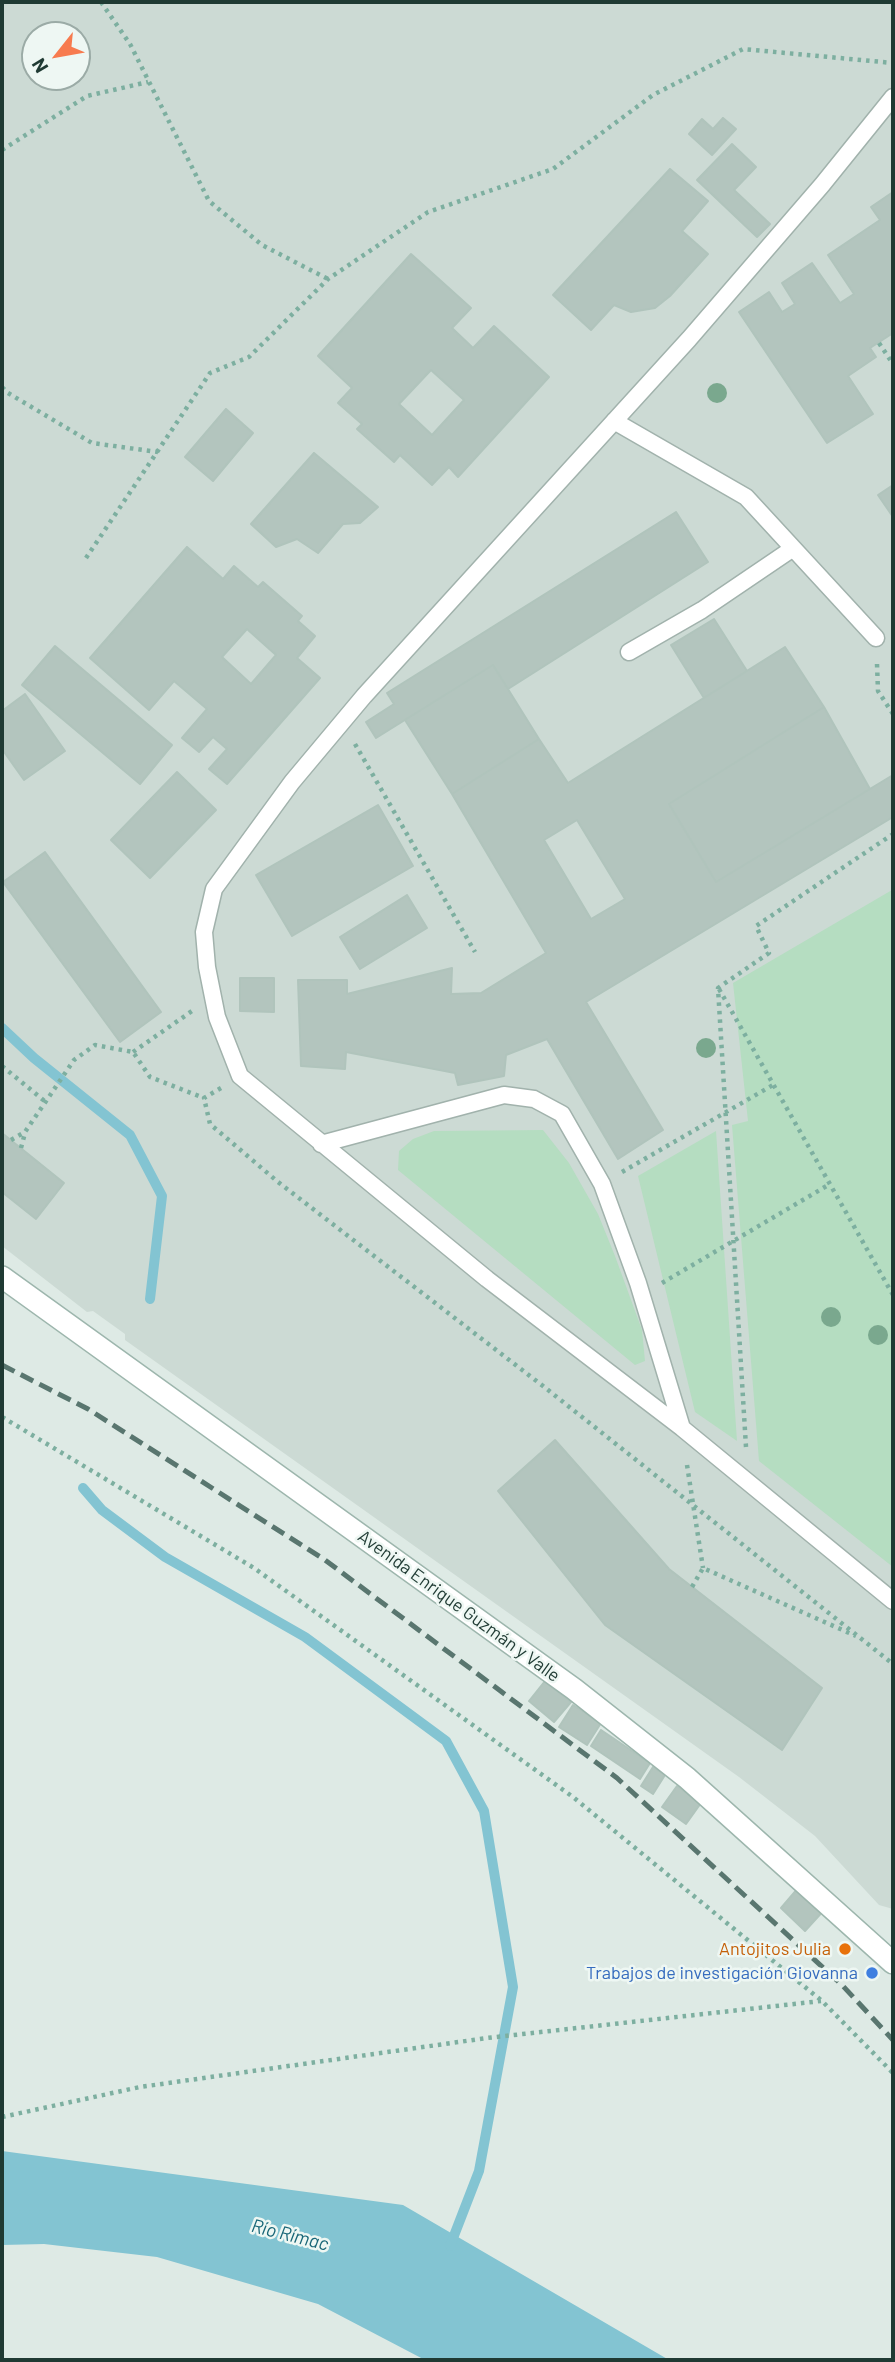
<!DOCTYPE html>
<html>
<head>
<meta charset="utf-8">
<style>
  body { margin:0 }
  #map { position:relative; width:895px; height:2362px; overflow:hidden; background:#deeae5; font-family:Barlow,sans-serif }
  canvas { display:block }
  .frame { position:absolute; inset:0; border:4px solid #1f3a33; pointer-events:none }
  .north { position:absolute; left:21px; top:21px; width:70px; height:70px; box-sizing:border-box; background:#eef7f3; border:2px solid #9baba6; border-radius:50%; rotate:239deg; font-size:19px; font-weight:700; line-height:28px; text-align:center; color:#1f3a33 }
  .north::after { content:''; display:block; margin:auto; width:24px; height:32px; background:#f77b4f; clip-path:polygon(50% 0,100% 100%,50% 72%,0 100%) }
</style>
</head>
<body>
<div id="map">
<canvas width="895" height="2362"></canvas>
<div class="frame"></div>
<div class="north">N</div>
</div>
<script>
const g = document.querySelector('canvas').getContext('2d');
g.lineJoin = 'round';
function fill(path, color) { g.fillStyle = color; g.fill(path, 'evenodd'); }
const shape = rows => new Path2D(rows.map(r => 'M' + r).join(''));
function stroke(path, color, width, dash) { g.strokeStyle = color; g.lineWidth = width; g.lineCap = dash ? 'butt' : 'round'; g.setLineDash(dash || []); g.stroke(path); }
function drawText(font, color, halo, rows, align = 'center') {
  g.font = font + ' Barlow,sans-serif'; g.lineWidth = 5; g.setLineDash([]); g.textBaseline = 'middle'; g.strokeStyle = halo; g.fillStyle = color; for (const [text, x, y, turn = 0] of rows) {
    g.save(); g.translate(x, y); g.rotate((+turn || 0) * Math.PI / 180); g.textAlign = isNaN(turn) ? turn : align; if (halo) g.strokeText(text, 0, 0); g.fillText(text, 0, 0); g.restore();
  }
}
fill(shape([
  [2,2,893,2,893,1909,879,1905,815,1836,739,1777,125,1340,125,1334,93,1311,87,1312,2,1246],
  [35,35,77,35,77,77,35,77]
]), '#ccdad4');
fill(shape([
  [892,890,893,895,893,1567,759,1461,732,1125,748,1121,733,983],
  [543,1130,569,1163,598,1214,615,1256,642,1330,645,1361,635,1365,398,1170,399,1151,413,1139,434,1131],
  [716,1131,737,1441,695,1412,638,1176]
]), '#b5ddc1');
fill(shape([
  [2,2151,403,2205,669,2360,425,2360,318,2304,157,2257,44,2244,2,2245]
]), '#83c4d2');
stroke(shape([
  [2,1028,34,1058,130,1135,162,1196,150,1299],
  [83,1488,102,1510,165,1557,305,1637,446,1741,484,1811,513,1987,479,2171,450,2246]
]), '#83c4d2', 10);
const building = shape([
  [723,118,736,129,712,155,689,134,702,119,713,129,723,118],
  [732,144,756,167,734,190,770,224,757,237,697,180,732,144],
  [670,169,708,201,682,231,708,254,670,296,655,308,631,312,614,305,591,330,553,295,670,169],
  [893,192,893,333,870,348,876,357,848,376,873,414,827,443,739,312,769,292,782,312,795,304,782,283,812,263,840,303,854,294,828,255,880,220,871,207,893,192],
  [411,254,471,308,452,328,473,348,494,326,549,377,458,477,449,467,432,485,400,455,394,462,357,429,362,424,338,403,352,388,318,356,411,254],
  [431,370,464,400,432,435,399,404,431,370],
  [226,409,253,433,213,481,185,457,226,409],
  [314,453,378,507,360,523,343,524,318,553,297,539,276,547,251,524,314,453],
  [893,485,893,517,878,495,893,485],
  [676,512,708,562,508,689,493,665,376,738,366,722,394,704,387,693,676,512],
  [187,547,223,579,234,566,258,587,263,582,302,616,298,621,315,636,297,658,320,678,227,784,209,769,227,749,213,737,199,752,182,738,207,709,174,681,149,710,90,658,187,547],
  [247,629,276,655,251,684,222,657,247,629],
  [714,619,747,671,704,698,671,645,714,619],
  [55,646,172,745,140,784,22,685,55,646],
  [785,647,824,707,669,804,716,882,893,775,893,817,586,1002,663,1130,618,1159,547,1039,506,1055,504,1076,458,1085,455,1073,346,1052,345,1069,301,1066,298,980,347,980,347,994,452,968,451,994,481,993,546,953,452,794,539,739,568,783,785,647],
  [577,820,625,899,591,919,544,840,577,820],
  [493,665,539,739,452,794,405,720,493,665],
  [25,694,65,751,24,780,2,749,2,711,25,694],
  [824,707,870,789,716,882,669,804,824,707],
  [177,772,216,810,150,878,111,840,177,772],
  [378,805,413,866,292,936,256,875,378,805],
  [45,852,161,1012,120,1042,3,882,45,852],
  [407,895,427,928,360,969,340,937,407,895],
  [240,978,274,978,274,1012,240,1011,240,978],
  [2,1133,64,1183,36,1219,2,1192,2,1133],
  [555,1440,669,1569,822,1688,782,1750,605,1625,498,1491,555,1440],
  [545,1681,571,1702,554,1722,529,1701,545,1681],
  [573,1705,601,1723,587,1745,559,1727,573,1705],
  [601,1730,650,1763,640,1779,591,1746,601,1730],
  [653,1767,665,1775,653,1794,641,1786,653,1767],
  [677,1786,701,1803,686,1824,662,1807,677,1786],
  [799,1887,825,1909,805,1931,781,1908,799,1887]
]);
fill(building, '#b3c5be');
stroke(building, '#b0c4bc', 2);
const lane = shape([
  [893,97,822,185,689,339,364,696,292,782,214,889,204,932,207,967,217,1017,240,1076,487,1279,682,1428,893,1601],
  [614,421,746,497,876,638],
  [629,652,702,610,792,549],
  [321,1144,504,1095,534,1099,562,1114,602,1184,638,1283,682,1428]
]);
const secondary = shape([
  [2,1277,574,1689,687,1778,893,1963]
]);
stroke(lane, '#a1b2ac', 19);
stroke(secondary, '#9db6ad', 24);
stroke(shape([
  [101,2,130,44,209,201,262,245,328,279],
  [2,150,87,96,148,82],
  [879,343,893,364],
  [2,387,8,393,92,443,158,452],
  [86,558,210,373,249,357,328,279,428,212,553,169,653,95,743,49,893,63],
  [877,664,878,691,893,714],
  [355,744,475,952],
  [719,989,893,1295],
  [133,1052,192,1011],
  [2,1066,47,1103],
  [221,1088,204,1098,210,1124,278,1182,543,1386,893,1664],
  [11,1140,25,1132,74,1060,95,1045,133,1052,150,1077,204,1098],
  [21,1148,25,1133],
  [622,1172,773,1085],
  [662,1283,830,1184],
  [2,1417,254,1568,573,1797,822,2001,893,2073],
  [746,1447,718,988,769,953,756,926,893,834],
  [687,1465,703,1568],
  [692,1587,703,1568,856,1636],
  [2,2117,140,2087,487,2038,821,2001]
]), '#7dafa0', 4.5, [3.5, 5]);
stroke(lane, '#fff', 16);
stroke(secondary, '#fff', 21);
stroke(shape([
  [2,1365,88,1409,325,1560,617,1778,842,1985,893,2040]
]), '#59766f', 5, [14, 7]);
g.fillStyle = '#7aa88e';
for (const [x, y] of [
  [717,393],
  [706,1048],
  [831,1317],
  [878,1335]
]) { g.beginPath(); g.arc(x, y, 10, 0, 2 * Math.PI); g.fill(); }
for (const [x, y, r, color] of [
  [845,1949,7,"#e8710a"],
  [872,1973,7,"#3f7fe0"]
]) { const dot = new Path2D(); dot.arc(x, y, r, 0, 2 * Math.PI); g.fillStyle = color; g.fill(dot); stroke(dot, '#eef7f3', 2.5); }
drawText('18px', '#1f3a33', '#eef7f3', [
  ["Avenida Enrique Guzmán y Valle",459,1606,36]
]);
drawText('18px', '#c56008', '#eef7f3', [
  ["Antojitos Julia",831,1949]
], 'right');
drawText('18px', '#366cbe', '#eef7f3', [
  ["Trabajos de investigación Giovanna",858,1973]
], 'right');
drawText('italic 19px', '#186677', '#eef7f3', [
  ["Río Rímac",290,2235,14]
]);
</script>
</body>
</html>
